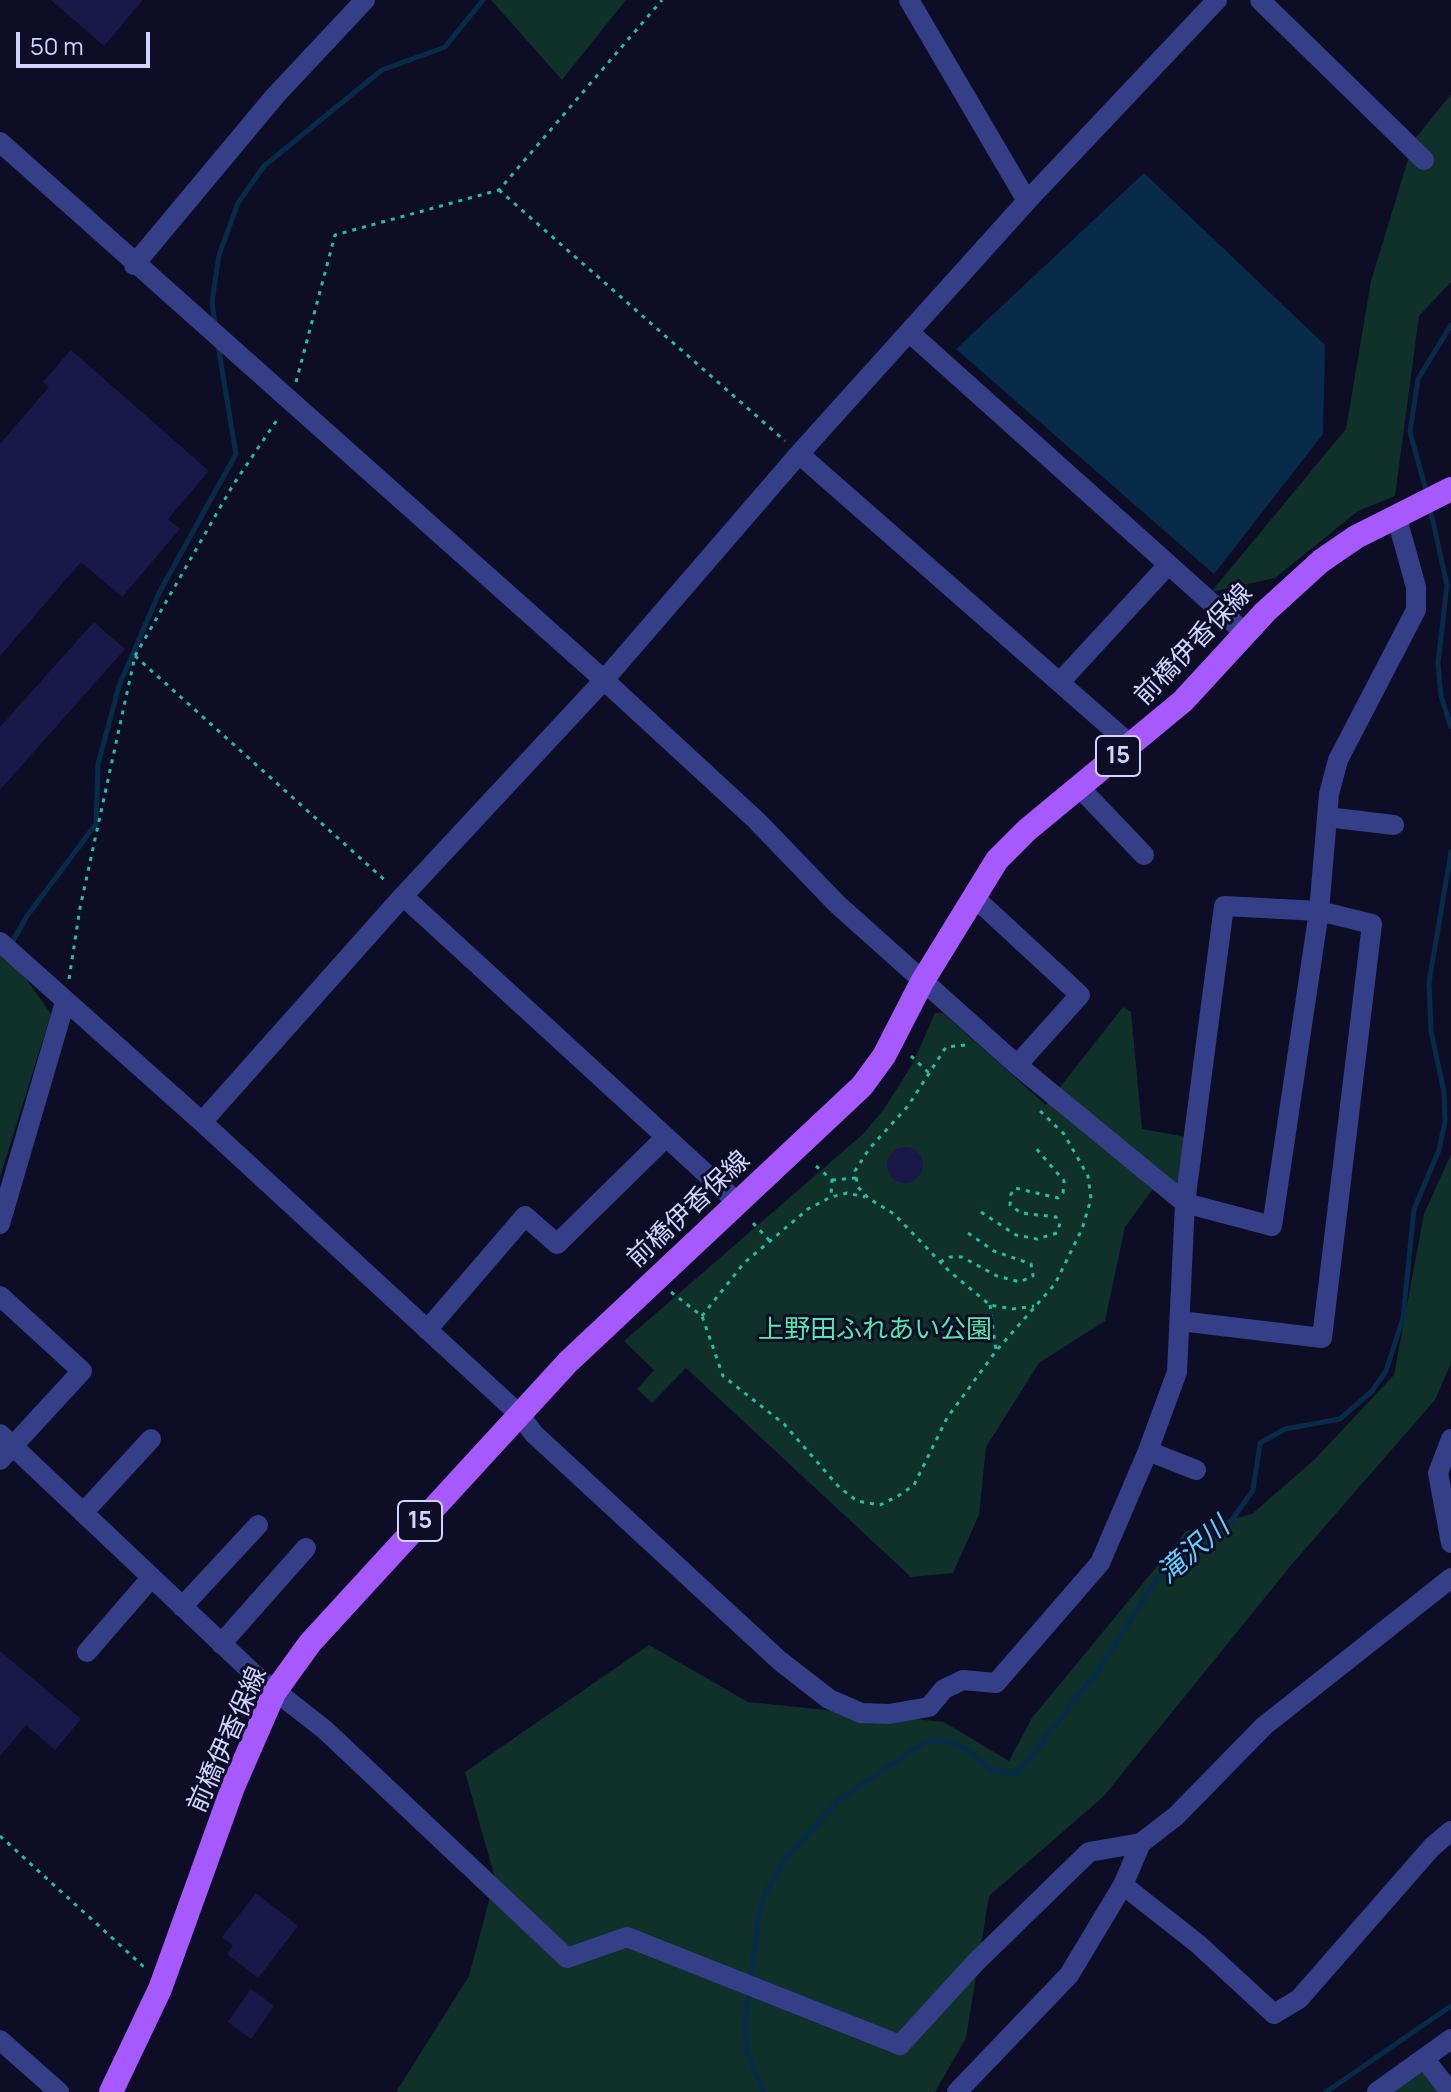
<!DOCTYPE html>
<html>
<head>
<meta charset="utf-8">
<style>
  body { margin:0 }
  #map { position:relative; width:1451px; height:2092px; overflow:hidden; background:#0d0d26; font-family:Manrope,sans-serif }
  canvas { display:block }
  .scale { position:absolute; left:16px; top:32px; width:134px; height:36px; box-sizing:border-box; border:4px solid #d2d4ff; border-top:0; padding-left:10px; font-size:24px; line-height:28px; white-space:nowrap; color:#d2d4ff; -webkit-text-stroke:6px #0d0d26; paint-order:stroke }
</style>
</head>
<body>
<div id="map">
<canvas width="1451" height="2092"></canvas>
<div class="scale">50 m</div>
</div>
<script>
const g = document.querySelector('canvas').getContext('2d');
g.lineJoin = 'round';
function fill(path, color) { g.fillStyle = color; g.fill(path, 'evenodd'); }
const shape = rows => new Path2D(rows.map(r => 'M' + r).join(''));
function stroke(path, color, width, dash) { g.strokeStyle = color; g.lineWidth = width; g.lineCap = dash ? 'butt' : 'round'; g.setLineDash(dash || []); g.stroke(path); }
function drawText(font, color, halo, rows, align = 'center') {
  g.font = font + ' Manrope,"Noto Sans JP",sans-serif'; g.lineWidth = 6; g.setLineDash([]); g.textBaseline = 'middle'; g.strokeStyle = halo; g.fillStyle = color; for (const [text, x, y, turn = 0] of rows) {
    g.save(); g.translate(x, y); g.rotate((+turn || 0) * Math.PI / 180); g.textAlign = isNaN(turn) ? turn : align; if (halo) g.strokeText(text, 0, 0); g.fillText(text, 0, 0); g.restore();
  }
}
fill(shape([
  [491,0,626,0,562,80],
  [1451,94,1451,282,1419,316,1395,496,1358,511,1275,578,1211,592,1346,429,1371,281,1414,140],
  [0,956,24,976,51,1014,0,1177],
  [1123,1007,1131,1012,1142,1129,1186,1137,1179,1189,1153,1189,1125,1227,1105,1321,1039,1363,986,1447,979,1515,953,1573,911,1577,686,1368,652,1403,637,1389,654,1370,624,1341,863,1134,884,1109,913,1063,935,1013,943,1013,1046,1105],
  [1451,1154,1451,1363,1435,1400,1293,1563,1104,1796,989,1896,966,2038,935,2092,396,2092,469,1976,495,1878,465,1772,649,1645,748,1702,944,1722,1009,1761,1032,1718,1186,1531,1252,1514,1315,1459,1394,1375,1424,1214],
  [1421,2070,1443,2092,1388,2092]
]), '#10302a');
fill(shape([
  [1144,173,1325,345,1323,434,1214,574,956,349]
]), '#082b4a');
stroke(shape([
  [215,324,212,302,219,255,238,203,264,166,382,70,445,47,483,0],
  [1427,494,1410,432,1418,379,1451,325],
  [1430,508,1447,585,1438,663,1441,696,1451,727],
  [11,944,27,916,96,824,98,764,119,686,159,593,236,454,218,345],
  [751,1979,760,1907,765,1893,787,1856,838,1801,926,1741,946,1741,964,1748,992,1770,1017,1774,1099,1669,1160,1575,1232,1520,1253,1490,1260,1443,1285,1429,1340,1419,1372,1391,1386,1371,1403,1318,1414,1209,1439,1150,1445,1121,1444,1092,1431,1031,1429,982,1451,852],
  [749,1989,745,2023,747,2053,764,2092],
  [1326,2092,1451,2006]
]), '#082b4a', 5);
fill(shape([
  [51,0,143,0,104,46],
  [71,350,209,471,168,519,180,529,122,597,81,562,0,656,0,444,49,387,43,382],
  [94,622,125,649,0,790,0,727],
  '887 1165a18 18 0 1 1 36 0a18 18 0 1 1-36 0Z',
  [0,1651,81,1719,55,1750,26,1725,0,1756],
  [256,1893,298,1926,258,1978,227,1954,233,1946,222,1937],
  [251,1989,274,2006,251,2039,228,2022]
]), '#1a1848');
stroke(shape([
  [499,190,785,441],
  [296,382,335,235,499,190,662,0],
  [135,656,388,883],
  [69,979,80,908,135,656,233,485,279,417],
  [965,1045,946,1047,908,1106,869,1149,855,1171,858,1187,868,1198,894,1214,949,1271,990,1305,1013,1309,1034,1306],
  [911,1056,929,1073],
  [816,1166,832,1180,831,1195],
  [832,1180,856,1178],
  [981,1212,1016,1235,1037,1239,1057,1233,1060,1223,1056,1217,1021,1213,1010,1205,1011,1194,1015,1188,1058,1198,1063,1193,1064,1181,1034,1146],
  [753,1223,769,1240],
  [940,1262,950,1257,962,1257,997,1276,1020,1282,1033,1276,1031,1264,994,1251,965,1231],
  [671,1292,702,1316,723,1376,784,1424,839,1487,857,1501,880,1505,898,1496,914,1485,947,1418,996,1351,1055,1284,1082,1229,1091,1199,1088,1176,1064,1134,1037,1108],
  [990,1305,996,1351],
  [702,1316,744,1263,808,1209,831,1197,847,1193,865,1197],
  [0,1836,143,1966,148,1967]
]), '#26bf9d', 3, [4, 6]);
stroke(shape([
  [909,0,1027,201],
  [1260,0,1424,160],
  [0,142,604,680,756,820,837,904,1017,1065,1185,1203,1272,1226,1319,911,1329,794,1338,760,1416,610,1416,587,1396,515],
  [134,265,275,96,365,0],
  [909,332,1245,633],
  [799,454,1132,746],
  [1060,682,1168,565],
  [1079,787,1144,855],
  [1327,817,1394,825],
  [403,896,737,1202],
  [974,897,1080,995,1017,1065],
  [0,942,202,1122,519,1414,534,1434,780,1661,829,1699,861,1713,889,1714,929,1707,944,1689,963,1680,996,1683,1100,1563,1148,1451,1177,1372,1185,1203,1224,906,1319,911,1372,924,1322,1338,1180,1321],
  [202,1122,403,896,604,680,799,454,1027,201,1217,0],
  [0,1224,65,1002],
  [0,1296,82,1371,0,1460],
  [427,1330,525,1216,557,1244,666,1137],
  [0,1434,255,1675,324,1729,567,1958,627,1937,900,2045,976,1962,1089,1852,1141,1843],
  [1451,1439,1438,1473,1451,1543],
  [1148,1451,1196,1470],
  [83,1513,151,1439],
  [182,1607,258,1525],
  [221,1644,306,1548],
  [87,1652,151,1578],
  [1123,1885,1198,1944,1274,2014,1299,1999,1432,1847,1451,1831],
  [0,2040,59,2092],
  [1424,2058,1450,2092],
  [957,2092,1069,1975,1123,1885,1141,1843,1176,1816,1264,1726,1451,1578],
  [1377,2092,1451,2039]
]), '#353f88', 20);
stroke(shape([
  [111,2092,160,1989,233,1787,274,1693,310,1643,568,1362,862,1086,884,1056,922,982,997,860,1027,830,1183,701,1265,612,1321,561,1356,537,1451,489]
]), '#a659ff', 24);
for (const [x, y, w] of [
  [1118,756,44],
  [420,1521,44]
]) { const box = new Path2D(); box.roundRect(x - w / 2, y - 20, w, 40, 6); g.fillStyle = '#0d0d26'; g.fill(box); stroke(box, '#d2d4ff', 2); }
drawText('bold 24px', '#d2d4ff', null, [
  ["15",1118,756],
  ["15",420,1521]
]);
drawText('26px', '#d2d4ff', '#0d0d26', [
  ["前橋伊香保線",1194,645,-46],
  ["前橋伊香保線",689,1210,-43],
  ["前橋伊香保線",228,1740,-66]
]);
drawText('26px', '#55e8ab', '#0d0d26', [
  ["上野田ふれあい公園",875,1331]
]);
drawText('italic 28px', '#60d0ff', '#0d0d26', [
  ["滝沢川",1194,1551,-41]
]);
</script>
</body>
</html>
